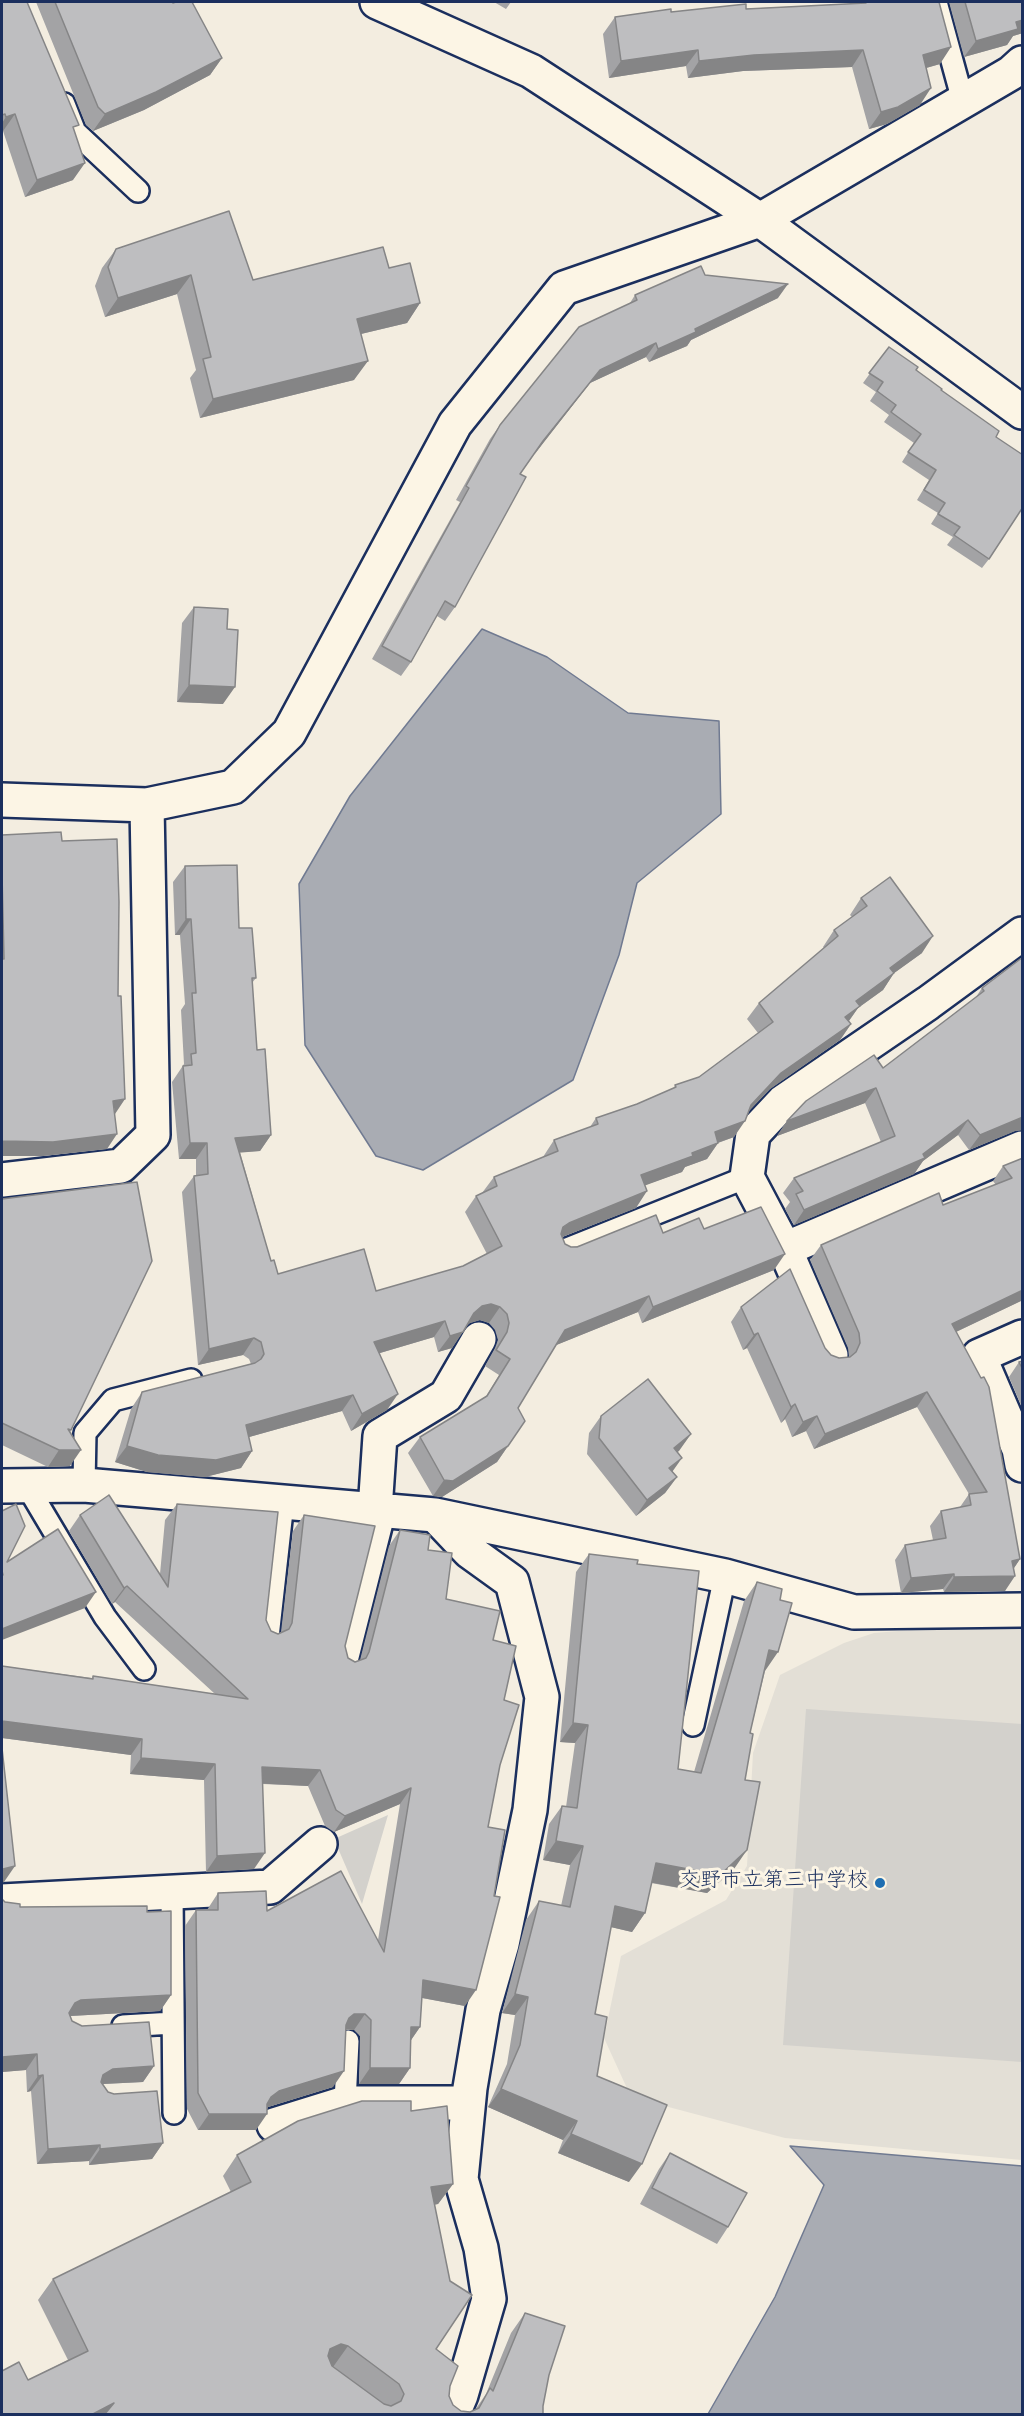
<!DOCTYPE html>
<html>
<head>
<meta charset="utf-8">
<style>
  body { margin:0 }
  #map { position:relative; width:1024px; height:2416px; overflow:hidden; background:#f3ede0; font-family:Dekko,sans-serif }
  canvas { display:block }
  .frame { position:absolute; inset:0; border:3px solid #1b2f5e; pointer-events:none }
</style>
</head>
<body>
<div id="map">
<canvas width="1024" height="2416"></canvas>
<div class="frame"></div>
</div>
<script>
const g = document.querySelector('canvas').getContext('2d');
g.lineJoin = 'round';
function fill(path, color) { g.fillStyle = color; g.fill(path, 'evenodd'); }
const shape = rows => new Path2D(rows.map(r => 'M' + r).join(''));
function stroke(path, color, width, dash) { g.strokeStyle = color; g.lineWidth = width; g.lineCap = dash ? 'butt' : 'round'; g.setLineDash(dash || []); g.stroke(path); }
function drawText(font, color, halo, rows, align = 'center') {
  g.font = font + ' Dekko,"Klee One",sans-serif'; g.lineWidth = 6; g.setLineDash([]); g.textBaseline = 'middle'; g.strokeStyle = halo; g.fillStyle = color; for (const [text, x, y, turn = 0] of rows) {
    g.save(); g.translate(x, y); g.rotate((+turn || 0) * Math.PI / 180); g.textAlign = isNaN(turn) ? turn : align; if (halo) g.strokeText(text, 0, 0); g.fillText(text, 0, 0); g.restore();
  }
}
fill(shape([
  [1022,1621,1022,2160,785,2138,631,2097,604,2038,621,1956,726,1900,747,1866,753,1753,780,1675,844,1643,874,1633]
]), '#e3dfd6');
fill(shape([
  [806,1709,1022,1724,1022,2062,783,2045],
  [388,1815,362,1904,334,1839]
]), '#d3d1cc');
const water = shape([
  [482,629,547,657,628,713,719,721,721,814,637,883,619,955,573,1080,423,1170,376,1156,305,1045,299,884,350,796,482,629],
  [790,2146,1022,2166,1022,2414,708,2414,775,2297,824,2185,790,2146]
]);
fill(water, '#a9acb3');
stroke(water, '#707a91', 1.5);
const service = shape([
  [936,2,963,101],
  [64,104,75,132,138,191],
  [562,1251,747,1177],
  [84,1485,85,1433,113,1400,191,1380],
  [27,1486,105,1617,144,1669],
  [268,1637,283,1502],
  [346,1665,385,1511],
  [693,1725,725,1576],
  [172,1892,174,2113],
  [123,2026,173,2023],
  [345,2103,348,2041]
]);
const minor = shape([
  [2,800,147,805,233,787,289,733,455,424,564,288,760,220,1011,73,1022,63],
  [2,1180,121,1166,153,1135,147,805],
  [785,1249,1022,1148],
  [1022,1337,979,1356,1019,1449,1022,1465],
  [831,1355,785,1249,747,1177,753,1134,783,1102,928,1003,1022,934],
  [2,1486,84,1485,435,1515,725,1576,854,1612,1022,1610],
  [375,1510,380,1436,446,1396,479,1339],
  [435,1515,469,1551,512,1582,542,1697,530,1810,502,1944,483,2010,470,2088,461,2179,481,2248,489,2299,461,2395,453,2414],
  [2,1901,270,1887,320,1844],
  [274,2125,345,2103,468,2103]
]);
const tertiary = shape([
  [377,2,531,71,760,220,1022,412]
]);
stroke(service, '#1b2f5e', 26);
stroke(minor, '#1b2f5e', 38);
stroke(tertiary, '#1b2f5e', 38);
stroke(service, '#fcf5e5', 21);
stroke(minor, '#fcf5e5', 33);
stroke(tertiary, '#fcf5e5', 33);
fill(shape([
  [2,2,74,132,73,180,25,197,3,131,2,132],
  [36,2,172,2,222,58,210,75,144,110,93,131,86,125],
  [494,2,511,2,506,9],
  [849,2,939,2,940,64,926,68,920,105,887,124,869,129,852,67,743,71,688,78,686,66,609,78,603,34,615,17,671,12,850,4],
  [949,2,1023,2,1023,33,1013,36,1007,45,964,57],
  [116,249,253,280,389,268,420,303,407,323,361,334,354,380,200,418,190,378,196,370,177,294,105,317,95,286,102,268],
  [705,275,778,298,691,340,687,346,649,362,646,357,590,383,535,453,520,474,455,607,445,621,437,616,411,662,401,676,372,659,460,502,456,500,490,439,500,425,630,303,635,295],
  [889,347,996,437,989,559,982,568,947,545,953,537,931,524,938,513,917,500,929,480,902,462,914,443,884,422,889,415,870,401,876,392,863,383],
  [194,607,223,704,177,702,182,623],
  [2,835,62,841,114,1114,107,1149,43,1156,2,1156],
  [185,866,239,928,256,978,252,983,257,1050,271,1135,260,1151,240,1152,271,1261,278,1274,376,1291,463,1266,487,1254,465,1212,476,1196,482,1193,494,1177,543,1157,554,1140,590,1127,596,1118,637,1104,674,1088,675,1085,699,1077,758,1033,747,1019,759,1003,824,948,823,947,834,930,852,917,850,915,861,898,922,953,894,973,883,990,858,1008,849,1021,851,1024,840,1040,770,1089,748,1112,734,1137,718,1143,707,1159,685,1167,682,1172,645,1185,636,1208,562,1237,565,1244,571,1247,663,1233,704,1229,774,1270,642,1323,638,1312,556,1345,518,1408,508,1446,497,1462,442,1497,433,1496,408,1453,420,1437,485,1398,499,1375,485,1366,495,1348,498,1340,495,1330,489,1323,480,1320,470,1323,467,1325,452,1348,438,1352,434,1337,380,1353,387,1410,351,1431,342,1411,249,1437,252,1451,241,1468,205,1477,147,1472,115,1462,131,1409,142,1392,251,1364,249,1359,243,1355,198,1365,182,1192,194,1176,196,1175,196,1159,179,1159,172,1082,184,1064,181,1010,185,1004,180,935,175,935,173,882],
  [1023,957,1023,1130,1015,1131,969,1150,958,1135,923,1161,914,1174,794,1225,785,1209,790,1202,783,1193,794,1178,881,1142,865,1103,777,1136,787,1121,883,1068,976,997,982,988],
  [1023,1158,1023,1300,956,1332,1020,1559,1014,1568,1005,1591,944,1592,943,1589,901,1593,895,1560,905,1545,933,1540,930,1526,941,1511,960,1507,969,1494,917,1407,814,1449,806,1431,792,1437,785,1419,781,1423,747,1348,743,1350,731,1322,741,1307,825,1348,831,1355,839,1358,849,1357,848,1348,810,1260,821,1245,943,1205,996,1185,993,1181,1003,1166],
  [2,1199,71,1430,70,1432,70,1466,48,1467,2,1445],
  [1023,1361,1023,1410,1009,1377,1019,1362],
  [601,1416,691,1434,677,1452,672,1471,677,1477,665,1493,636,1516,587,1454,589,1433],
  [177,1504,266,1620,271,1631,278,1634,281,1632,293,1531,304,1515,348,1658,355,1662,360,1660,389,1546,400,1530,428,1550,446,1599,493,1640,504,1700,500,1765,488,1827,465,2006,422,1998,420,2027,411,2040,410,2068,399,2084,359,2084,360,2036,354,2030,346,2030,333,2087,268,2107,256,2130,198,2130,187,2109,185,1926,196,1910,207,1910,218,1893,267,1911,378,1940,400,1804,334,1832,325,1826,308,1786,263,1784,254,1869,206,1872,204,1780,130,1774,131,1755,2,1738,2,1666,92,1678,93,1676,215,1694,115,1602,112,1604,69,1531,80,1515,160,1574,165,1520],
  [589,1554,637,1564,678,1769,694,1772,744,1601,757,1582,765,1671,750,1733,745,1780,734,1869,707,1893,651,1883,645,1913,632,1932,611,1927,595,2014,597,2076,629,2182,558,2153,563,2140,488,2107,507,2064,515,2015,502,2013,526,1920,539,1901,561,1906,570,1865,543,1860,549,1824,562,1806,566,1807,575,1743,560,1742,576,1572],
  [2,1899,5,1902,20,1907,147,1912,171,1995,160,2011,70,2016,72,2021,154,2066,143,2082,103,2084,108,2092,163,2143,152,2159,89,2165,89,2161,37,2164,31,2091,27,2092,26,2070,2,2072],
  [411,2111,453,2184,438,2204,434,2205,436,2349,450,2386,449,2396,453,2405,461,2411,470,2412,475,2410,486,2394,511,2333,525,2313,549,2375,543,2406,543,2415,2,2415,28,2380,68,2360,38,2300,53,2279,231,2192,223,2176,237,2155],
  [670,2153,728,2227,717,2244,640,2204,659,2169]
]), '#a3a3a5');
fill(shape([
  [1023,20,1023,33,1013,36,1007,45,964,57,976,41,1016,22],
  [951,47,940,64,912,72,923,55],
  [698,50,686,66,609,78,621,61],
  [863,50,852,67,743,71,688,78,699,61,754,55],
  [222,58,210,75,144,110,93,131,105,114],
  [931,88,920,105,887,124,869,129,881,112],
  [15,114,3,131,2,132,2,123,6,117],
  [85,163,73,180,25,197,37,180],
  [191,275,177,294,105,317,118,298],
  [788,284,778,298,691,340,687,346,649,362,658,349,695,329],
  [420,303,407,323,344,338,357,319],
  [656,343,646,357,590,383,534,455,543,441,600,370],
  [368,361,354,380,200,418,213,399],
  [189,685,235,687,223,704,177,702],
  [186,919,191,919,180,935,175,935],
  [933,936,922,953,879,984,890,968],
  [894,973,883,990,858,1008,848,1022,834,1033,856,1001],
  [851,1024,840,1040,770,1089,739,1121,751,1105,781,1073],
  [876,1088,865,1103,777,1136,787,1121],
  [125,1099,115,1114,113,1101],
  [1023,1117,1023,1130,1015,1131,969,1150,980,1135],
  [968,1120,958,1135,923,1161,914,1174,794,1225,804,1210,923,1154],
  [745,1121,734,1137,703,1148,715,1132],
  [117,1134,107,1149,43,1156,2,1156,2,1141],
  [271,1135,260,1151,224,1154,235,1138],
  [190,1143,207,1143,196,1159,179,1159],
  [718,1143,707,1159,685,1167,682,1172,630,1191,641,1175,692,1153],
  [647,1191,636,1208,557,1239,563,1227,569,1223],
  [785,1254,774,1270,642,1323,653,1307],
  [1023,1290,1023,1300,941,1339,952,1324],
  [649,1296,638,1312,554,1346,565,1330],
  [491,1304,500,1307,489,1323,480,1320,470,1323,463,1329,474,1313,482,1306],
  [445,1321,434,1337,363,1358,374,1342],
  [463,1332,452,1348,438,1352,450,1336],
  [758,1333,747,1348,743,1350,754,1335],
  [254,1338,243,1355,198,1365,209,1349],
  [927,1392,917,1407,814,1449,825,1434],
  [398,1394,387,1410,351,1431,362,1414],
  [353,1395,342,1411,235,1441,246,1425],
  [795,1404,785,1419,781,1423,791,1407],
  [817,1416,806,1431,792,1437,803,1422],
  [691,1434,679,1451,662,1464,674,1448],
  [127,1446,252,1451,241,1468,205,1477,147,1472,115,1462],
  [508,1446,497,1462,442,1497,433,1496,444,1480],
  [59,1450,81,1450,70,1466,48,1467],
  [682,1458,670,1475,669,1468],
  [677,1477,665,1493,636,1516,647,1500],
  [1020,1559,1010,1574,1012,1561],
  [954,1574,943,1589,901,1593,911,1578],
  [1015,1576,1005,1591,944,1592,954,1577],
  [127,1586,115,1602,112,1604,124,1588],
  [96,1592,85,1608,2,1640,2,1629],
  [769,1650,778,1652,765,1671,756,1668],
  [2,1721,142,1739,131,1755,2,1738],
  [573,1723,588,1725,575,1743,560,1742],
  [141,1758,215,1764,204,1780,130,1774],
  [262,1767,320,1770,308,1786,251,1783],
  [411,1788,400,1804,334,1832,345,1816],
  [556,1841,583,1846,570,1865,543,1860],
  [747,1850,734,1869,707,1893,643,1881,656,1863],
  [265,1853,254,1869,206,1872,217,1856],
  [15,1866,4,1882,2,1883,2,1871,3,1869],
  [615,1906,645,1913,632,1932,602,1925],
  [423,1980,476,1990,465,2006,412,1996],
  [515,1994,528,1997,515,2015,502,2013],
  [171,1995,160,2011,70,2016,64,2019,75,2003,81,2000],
  [354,2014,365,2014,354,2030,343,2029,349,2018],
  [411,2027,420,2027,409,2043],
  [37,2054,26,2070,2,2072,2,2057],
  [154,2066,143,2082,102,2084,92,2091,103,2075,113,2069],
  [370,2068,410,2068,399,2084,359,2084],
  [344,2071,333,2087,268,2107,260,2113,271,2097,279,2091],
  [43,2075,31,2091,27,2092,38,2076],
  [501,2089,577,2121,563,2140,488,2107],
  [209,2114,267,2114,256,2130,198,2130],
  [571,2134,642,2164,629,2182,558,2153],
  [163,2143,152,2159,89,2165,100,2149],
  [100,2145,89,2161,37,2164,48,2149],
  [453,2184,438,2204,416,2207,431,2187],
  [341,2344,348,2346,333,2367,316,2369,330,2349],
  [114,2403,106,2415,91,2415]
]), '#858586');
const building = shape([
  [2,2,27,2,79,125,73,127,85,163,37,180,15,114,6,117,5,114,2,115,2,2],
  [55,2,172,2,173,3,176,2,192,2,222,58,156,92,105,114,98,107,55,2],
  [865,2,939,2,951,47,923,55,931,88,898,107,881,112,863,50,754,55,699,61,698,50,621,61,615,17,671,9,671,12,746,4,746,9,866,3,865,2],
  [965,2,1023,2,1023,20,1016,22,1018,29,976,41,965,2],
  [229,211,253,280,383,247,389,268,410,263,420,303,357,319,368,361,213,399,203,359,211,357,191,275,118,298,108,267,116,249,229,211],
  [701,266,705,275,788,284,695,329,696,332,658,349,656,343,600,370,543,441,520,474,526,477,455,607,445,601,411,662,382,646,469,488,466,486,500,425,579,327,637,300,635,295,701,266],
  [889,347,918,367,916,370,942,389,941,390,999,431,996,437,1023,455,1023,507,989,559,954,535,960,527,938,514,945,503,924,490,936,470,908,452,921,434,891,412,896,405,877,391,883,382,869,373,889,347],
  [194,607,228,609,227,629,238,630,235,687,189,685,194,607],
  [61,832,62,841,117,839,119,902,118,996,121,996,125,1099,113,1101,117,1134,53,1142,2,1141,2,959,4,959,2,874,2,835,61,832],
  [237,865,239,928,252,928,256,978,252,978,257,1050,265,1049,271,1135,235,1138,271,1261,274,1260,278,1274,364,1249,376,1291,463,1266,502,1246,476,1196,497,1186,494,1177,558,1151,554,1140,598,1124,596,1118,637,1104,676,1087,675,1085,699,1077,773,1022,759,1003,838,936,834,930,867,906,861,898,890,877,933,936,890,968,894,973,856,1001,860,1006,845,1017,851,1024,781,1073,751,1105,745,1121,715,1132,718,1143,692,1153,693,1156,641,1175,647,1191,569,1223,563,1227,561,1234,565,1244,571,1247,577,1247,656,1215,663,1233,699,1218,704,1229,761,1207,785,1254,653,1307,649,1296,565,1330,518,1408,525,1421,508,1446,453,1481,444,1480,420,1437,487,1396,510,1359,496,1350,507,1332,509,1323,507,1314,500,1307,491,1304,482,1306,474,1313,463,1332,450,1336,445,1321,374,1342,398,1394,362,1414,353,1395,246,1425,252,1451,216,1460,158,1455,127,1446,142,1392,255,1363,261,1359,264,1354,261,1342,254,1338,209,1349,194,1176,208,1174,207,1143,190,1143,183,1066,192,1065,191,1054,196,1053,192,993,196,993,191,919,186,919,185,866,237,865],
  [1023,957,1023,1117,980,1135,968,1120,923,1154,925,1158,804,1210,796,1194,803,1191,794,1178,895,1136,876,1088,787,1121,806,1101,874,1055,883,1068,984,991,982,988,1023,957],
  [1023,1158,1023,1290,952,1324,981,1378,984,1377,989,1387,1020,1559,1012,1561,1015,1576,954,1577,954,1574,911,1578,905,1545,946,1538,941,1511,971,1505,969,1494,987,1492,927,1392,825,1434,817,1416,803,1422,795,1404,791,1407,758,1333,754,1335,741,1307,790,1269,825,1348,831,1355,839,1358,850,1357,856,1352,860,1343,859,1333,821,1245,939,1193,943,1205,1012,1178,1003,1166,1023,1158],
  [137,1182,152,1261,71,1430,68,1429,81,1450,59,1450,2,1423,2,1199,137,1182],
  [1023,1361,1023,1370,1019,1362,1023,1361],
  [648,1379,691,1434,674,1448,682,1458,669,1468,677,1477,647,1500,599,1438,601,1416,648,1379],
  [109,1495,168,1587,177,1504,278,1512,266,1620,271,1631,278,1634,289,1629,292,1623,304,1515,375,1526,345,1646,348,1658,355,1662,366,1658,369,1652,400,1530,430,1535,428,1550,452,1553,446,1599,500,1611,493,1640,516,1646,504,1700,519,1705,500,1765,488,1827,505,1830,494,1896,500,1897,476,1990,423,1980,420,2027,411,2027,410,2068,370,2068,371,2020,365,2014,354,2014,349,2018,346,2025,344,2071,279,2091,271,2097,267,2104,267,2114,209,2114,198,2093,196,1910,218,1910,218,1893,266,1891,267,1911,341,1871,384,1952,411,1788,345,1816,336,1810,320,1770,262,1767,265,1853,217,1856,215,1764,141,1758,142,1739,2,1721,2,1666,93,1679,93,1676,248,1699,127,1586,124,1588,80,1515,109,1495],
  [16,1504,25,1526,7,1562,58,1529,96,1592,2,1629,2,1575,3,1575,2,1571,2,1511,16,1504],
  [589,1554,638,1560,637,1564,699,1571,678,1769,701,1773,757,1582,782,1589,780,1600,792,1603,778,1652,769,1650,750,1733,753,1734,745,1780,760,1782,747,1850,720,1875,656,1863,645,1913,615,1906,595,2014,607,2017,597,2076,667,2105,642,2164,571,2134,577,2121,501,2089,520,2045,528,1997,515,1994,539,1901,570,1907,583,1846,556,1841,562,1806,577,1808,588,1725,573,1723,589,1554],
  [2,1748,15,1866,3,1869,2,1871,2,1748],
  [2,1899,5,1902,20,1904,20,1907,147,1906,147,1912,171,1911,171,1995,81,2000,75,2003,69,2013,72,2021,82,2026,149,2022,154,2066,113,2069,103,2075,101,2082,108,2092,114,2094,157,2091,163,2143,100,2149,100,2145,48,2149,43,2075,38,2076,37,2054,2,2057,2,1899],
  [362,2101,411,2101,411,2111,447,2106,453,2184,431,2187,450,2281,472,2295,436,2349,458,2366,450,2386,449,2396,453,2405,461,2411,470,2412,479,2408,490,2388,493,2391,525,2313,565,2326,549,2375,543,2406,543,2415,104,2415,114,2403,91,2415,2,2415,2,2371,19,2362,28,2380,88,2351,53,2279,251,2182,237,2155,298,2121,362,2101],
  [341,2344,348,2346,399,2384,404,2394,401,2401,391,2406,384,2404,332,2366,328,2356,330,2349,341,2344],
  [670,2153,747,2193,728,2227,652,2188,670,2153]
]);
fill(building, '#bebec0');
stroke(building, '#858586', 1.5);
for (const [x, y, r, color] of [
  [880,1883,6,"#1f6fb2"]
]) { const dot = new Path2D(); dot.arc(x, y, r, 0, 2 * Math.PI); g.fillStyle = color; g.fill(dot); stroke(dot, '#fcf5e5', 2); }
drawText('21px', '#1b2f5e', '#fcf5e5', [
  ["交野市立第三中学校",868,1883]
], 'right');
</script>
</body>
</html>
